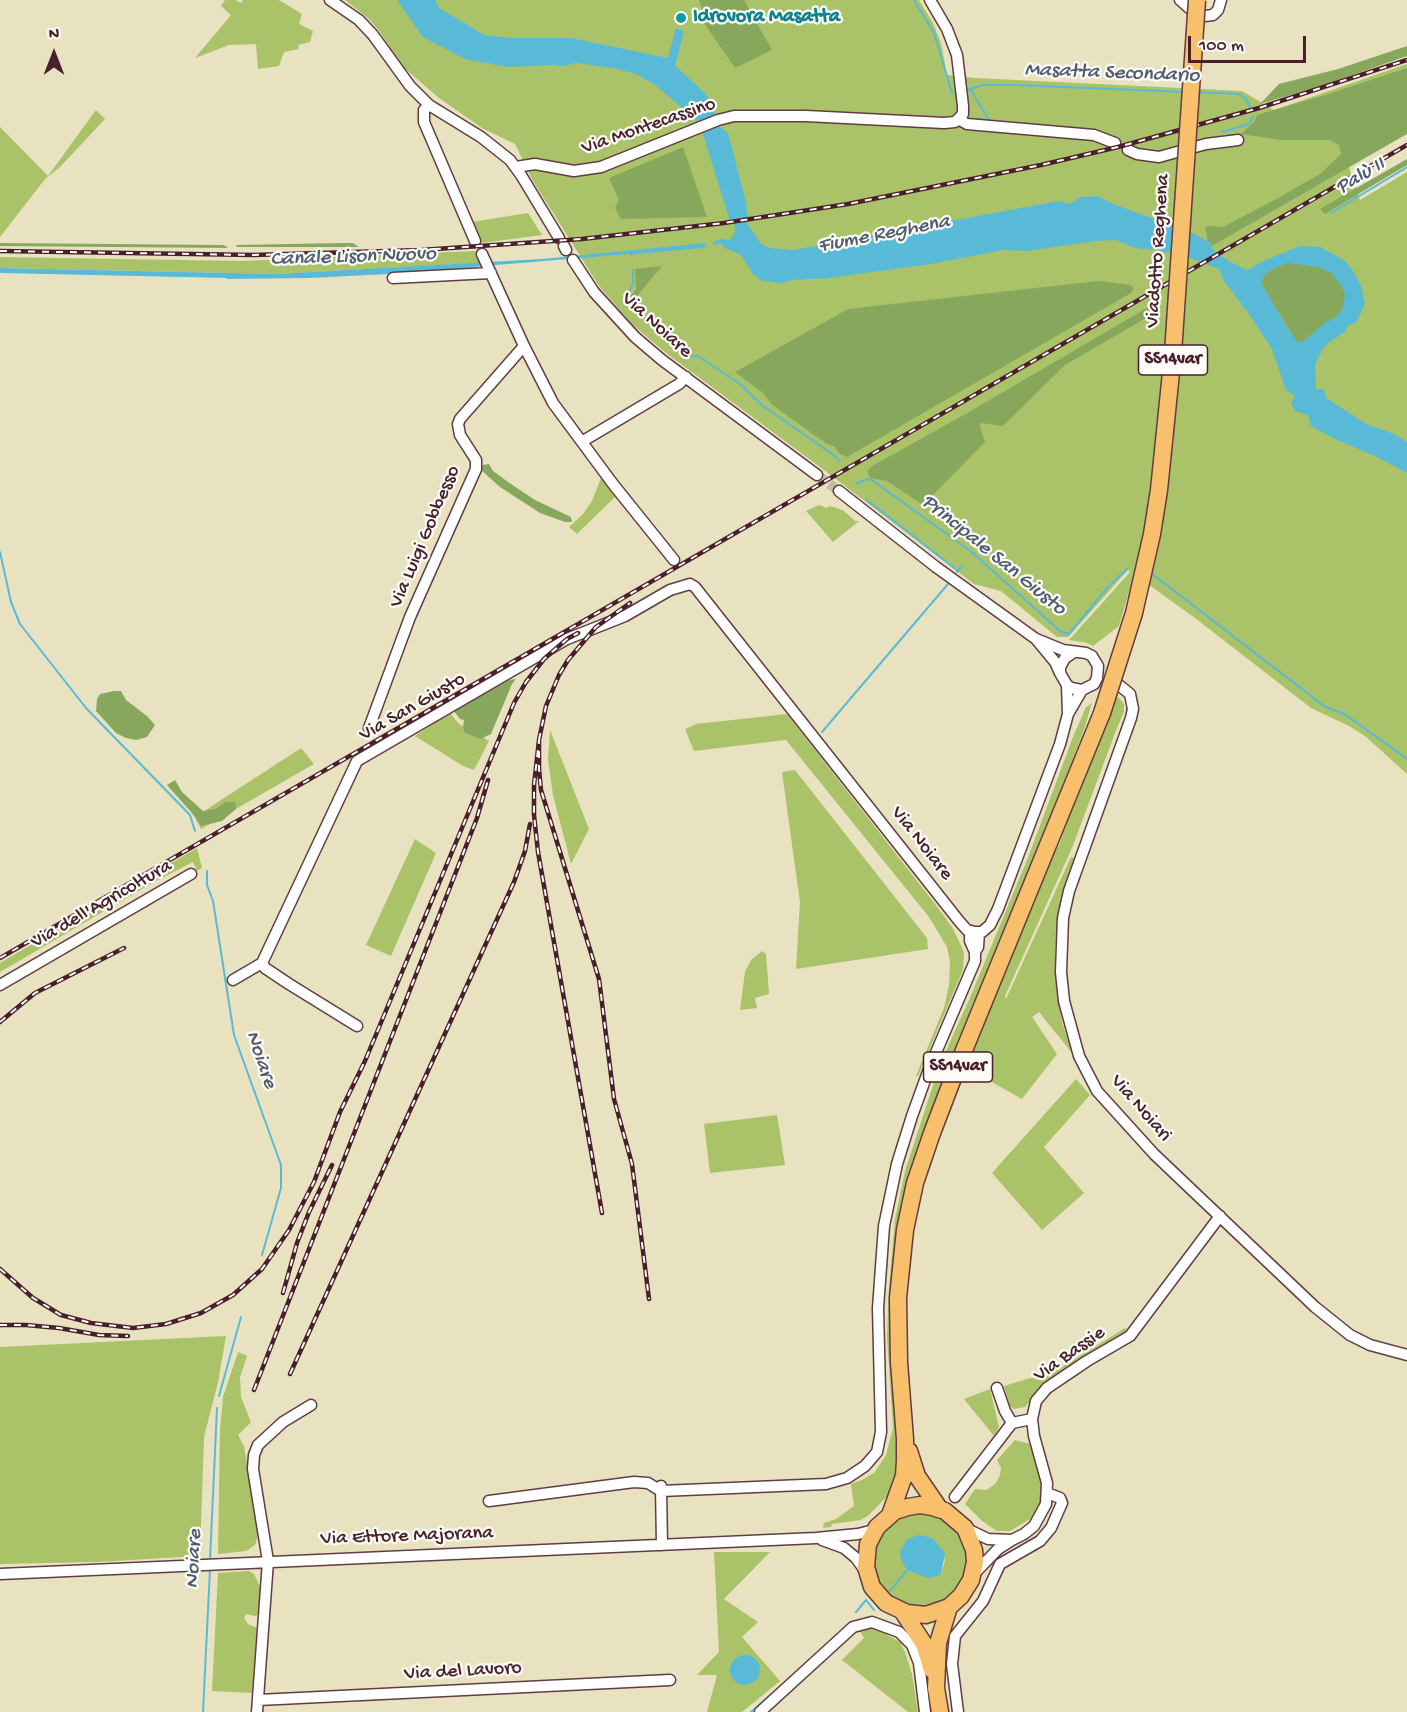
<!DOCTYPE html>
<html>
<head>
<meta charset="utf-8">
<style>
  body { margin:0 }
  #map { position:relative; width:1407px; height:1712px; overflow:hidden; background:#e8e2c1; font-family:"Gochi Hand",sans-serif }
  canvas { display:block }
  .north { position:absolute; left:24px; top:24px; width:60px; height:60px; -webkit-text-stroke:4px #fdfcf7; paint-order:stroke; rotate:0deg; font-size:16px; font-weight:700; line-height:24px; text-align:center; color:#4a1f2b }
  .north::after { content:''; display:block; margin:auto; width:21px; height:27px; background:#4a1f2b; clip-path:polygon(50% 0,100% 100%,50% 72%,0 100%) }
  .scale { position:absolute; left:1188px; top:36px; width:118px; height:27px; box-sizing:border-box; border:3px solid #4a1f2b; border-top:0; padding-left:8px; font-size:18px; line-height:21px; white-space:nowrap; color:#4a1f2b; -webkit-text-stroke:4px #fdfcf7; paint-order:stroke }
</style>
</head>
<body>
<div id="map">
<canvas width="1407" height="1712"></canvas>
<div class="north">N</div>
<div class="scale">100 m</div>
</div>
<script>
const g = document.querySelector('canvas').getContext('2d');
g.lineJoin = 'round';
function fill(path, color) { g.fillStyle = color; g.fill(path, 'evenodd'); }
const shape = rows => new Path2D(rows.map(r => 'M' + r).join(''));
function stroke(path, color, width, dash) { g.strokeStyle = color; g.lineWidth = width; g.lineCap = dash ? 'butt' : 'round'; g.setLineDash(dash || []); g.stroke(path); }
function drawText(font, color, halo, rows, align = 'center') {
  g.font = font + ' "Gochi Hand",sans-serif'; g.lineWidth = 4.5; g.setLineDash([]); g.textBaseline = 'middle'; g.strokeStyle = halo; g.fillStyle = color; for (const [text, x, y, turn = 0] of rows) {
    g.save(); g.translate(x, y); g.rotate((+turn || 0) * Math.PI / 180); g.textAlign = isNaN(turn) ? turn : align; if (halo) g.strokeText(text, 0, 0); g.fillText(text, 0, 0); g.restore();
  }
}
fill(shape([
  [225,0,235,0,241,3,243,0,279,0,302,14,299,24,313,31,310,42,298,45,299,49,284,52,279,66,258,69,256,44,229,45,195,58,231,15,221,6],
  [345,0,919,0,933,23,941,43,947,75,975,78,1242,91,1274,110,1407,64,1407,132,1342,146,1360,200,1407,172,1407,774,1365,736,1349,726,1311,708,1195,618,1134,574,1119,626,1093,646,1087,643,1069,640,1130,572,1128,570,1068,637,1057,637,1001,591,974,584,824,470,666,353,633,325,599,286,533,181,515,144,482,128,439,98,402,66,380,32,369,19],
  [96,110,105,119,60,167,45,179,0,237,0,127,48,176],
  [528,213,542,235,482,243,472,222],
  [475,251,479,263,276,274,0,268,0,257,242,261],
  [601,478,616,496,577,534,569,527,583,514,592,501],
  [819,505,827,508,829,506,837,508,844,511,855,521,859,521,833,542,806,511],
  [1112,695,1119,698,1124,704,1124,712,1117,728,1072,848,1005,996,1006,999,1071,857,1075,858,1056,936,1055,961,1057,990,1062,1022,1072,1053,1039,1012,1032,1017,1057,1054,1022,1099,974,1072,966,1084,964,1070,1041,877,1060,843,1073,802],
  [1092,703,1084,730,991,971,975,999,940,1086,937,1104,903,1212,900,1454,898,1472,890,1493,869,1515,861,1520,832,1524,831,1527,823,1528,824,1523,836,1519,854,1506,851,1484,862,1480,875,1472,886,1455,893,1428,887,1336,889,1287,895,1219,905,1171,940,1064,969,1000,1029,855,1073,737,1086,707],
  [450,713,459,724,489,741,474,770,463,766,415,736],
  [787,714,935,904,952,927,964,952,963,970,918,1076,916,1076,944,1008,949,985,950,962,947,947,929,917,786,740,694,751,685,729,696,724],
  [550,730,589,829,571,864,553,795,548,760],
  [301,748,314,764,201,829,195,817],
  [795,770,927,938,928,949,796,969,800,902,782,772],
  [415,839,436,853,391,956,366,945],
  [197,848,202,868,197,871,193,862,154,882,0,972,0,963],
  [762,951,766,954,769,994,755,998,757,1008,740,1010,745,972,751,960],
  [1076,1079,1090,1095,1044,1147,1084,1193,1042,1230,992,1173],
  [777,1115,785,1165,710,1173,704,1124],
  [1125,1328,1127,1331,1126,1333,1043,1385,1025,1407,1014,1409,1010,1406,1004,1386,1057,1370],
  [226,1336,218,1382,204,1437,200,1556,97,1562,0,1564,0,1347],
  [238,1352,247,1356,240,1377,241,1397,251,1422,238,1435,244,1446,259,1532,255,1545,246,1551,218,1554,220,1431,223,1397],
  [990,1389,999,1427,994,1436,964,1399],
  [1015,1440,1030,1444,1033,1450,1043,1484,1043,1499,1037,1515,1010,1531,997,1531,982,1521,965,1504,975,1489,987,1490,996,1483,1000,1475,1001,1468,997,1460],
  [918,1512,937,1515,958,1530,967,1546,968,1565,958,1589,943,1601,920,1607,906,1604,892,1596,879,1582,874,1564,876,1545,882,1532,900,1517],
  [932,1538,945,1560,941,1574,907,1570],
  [714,1552,770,1552,724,1599,758,1622,742,1637,780,1681,742,1712,707,1712,717,1675,697,1675,719,1652],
  [249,1571,254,1574,261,1589,259,1614,255,1616,246,1614,244,1618,248,1624,257,1628,252,1693,212,1691,218,1573],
  [867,1628,877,1629,900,1642,905,1652,912,1674,918,1712,908,1712,842,1660,864,1638,859,1629]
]), '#aac268');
fill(shape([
  [699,0,744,0,772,50,735,68,698,14,702,8],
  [1407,46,1407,56,1321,86,1260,104,1279,84,1338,69],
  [1407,68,1407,134,1210,247,1211,243,1208,241,1205,228,1208,226,1223,227,1280,197,1320,174,1341,154,1339,145,1330,140,1281,140,1241,134,1255,121,1257,115,1328,94],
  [683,147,707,217,621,219,615,208,619,200,609,178],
  [1407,159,1407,165,1325,214,1320,209],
  [0,243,224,245,228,248,0,246],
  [344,243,353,243,359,247,237,247,236,245],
  [1290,261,1329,269,1345,291,1346,305,1341,313,1304,341,1298,344,1261,283,1265,270],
  [662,266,632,302,628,299,636,289,635,269],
  [1098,281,1130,285,1134,288,1131,293,847,457,840,454,835,447,827,444,771,404,764,394,735,372,848,309],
  [1152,305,1153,314,1065,365,1003,426,981,423,980,427,985,442,923,505,887,481,870,478,867,471,872,466,964,415],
  [489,464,493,471,508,482,535,500,571,517,572,522,565,522,540,513,500,487,480,469,483,465],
  [516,679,512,684,491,734,481,739,465,733,463,728,464,720,460,719,454,711,509,680],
  [114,691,121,691,126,700,147,716,155,725,147,737,136,740,126,738,116,733,96,711,97,699,100,694],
  [175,780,182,792,203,811,215,809,226,802,235,802,236,809,222,821,201,826,192,813,167,785]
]), '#87a85c');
fill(shape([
  [397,0,435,0,439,8,484,35,510,38,570,38,668,58,676,28,684,31,675,66,704,92,713,105,717,125,728,133,746,202,748,225,761,244,769,248,794,250,1059,201,1070,204,1081,197,1097,196,1116,205,1192,233,1211,243,1212,249,1230,262,1247,270,1266,260,1300,246,1320,247,1345,261,1352,269,1361,286,1365,303,1356,323,1348,325,1345,332,1328,343,1322,350,1315,364,1316,389,1324,389,1326,398,1366,424,1394,434,1407,442,1407,473,1377,457,1335,439,1311,426,1308,415,1295,411,1291,403,1295,396,1286,390,1272,349,1249,314,1224,281,1219,269,1190,258,1158,250,1135,248,1116,240,1095,241,1027,251,1003,250,931,264,828,278,792,280,783,283,762,281,753,274,741,255,723,247,722,243,713,245,713,242,721,239,730,240,735,232,735,226,729,218,702,131,696,120,654,84,636,74,618,69,577,63,564,66,551,65,508,67,465,59,423,37],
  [1288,263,1318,267,1331,273,1341,285,1345,295,1343,308,1335,318,1326,322,1304,341,1298,342,1290,332,1261,283,1264,275,1273,269],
  [706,243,704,248,633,254,633,256,631,256,629,254,436,270,310,277,230,278,0,273,0,268,276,274,542,259],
  [919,1535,932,1538,945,1553,941,1574,934,1577,928,1578,907,1570,901,1560,900,1551,907,1539],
  '730 1670a15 15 0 1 1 30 0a15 15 0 1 1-30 0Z'
]), '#59bad8');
stroke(shape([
  [914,0,934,33,952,93],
  [970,89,989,120],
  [967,90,983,85,1014,85,1185,92],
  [1197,92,1239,94,1246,99,1250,107],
  [1222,132,1249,124,1253,116],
  [1331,213,1407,167],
  [455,269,470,268],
  [633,270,633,284,626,298,627,301,659,332,692,356,698,356,740,384,763,406,835,456,839,461],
  [404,272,443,270],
  [227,278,310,277,389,273],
  [856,484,867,479,872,480,973,553,1060,631,1064,633,1069,634,1107,588,1127,569],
  [867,500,958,571],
  [0,552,11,602,20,624,86,708,190,815,195,831],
  [957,572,962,566],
  [1151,573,1324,706,1346,715,1407,759],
  [822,732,948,584],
  [207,871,207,885,213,901,234,1035,281,1165,281,1188,262,1255],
  [219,1396,241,1317],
  [210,1560,217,1408],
  [890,1591,907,1570],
  [856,1612,866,1600,874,1610],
  [203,1712,210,1569],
  [751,1712,783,1684]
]), '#59bad8', 2);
stroke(shape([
  [817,475,839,491]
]), '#c8bba3', 10, [10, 5]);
const minor = shape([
  [330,0,359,20,373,35,410,86,429,105,481,137,510,160,521,175,559,238],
  [930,0,947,29,957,55,963,106,963,114,958,119],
  [1180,0,1197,15,1205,16,1213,15,1218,10,1221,0],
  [429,105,424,110,424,122,475,241],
  [958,119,967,124,1094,135,1115,143],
  [1128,150,1137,154,1159,157,1206,144,1238,140],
  [516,167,535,164,574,171,601,167,718,120,734,116,806,116,944,123,955,122,958,119],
  [564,246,566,250],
  [482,254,524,346,553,403,613,484,674,560],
  [573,260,594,292,635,337,662,360,817,475],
  [393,278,491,273],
  [583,441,679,384,686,377],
  [839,491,936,567,1036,639],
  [1060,673,1055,662,1036,639,1063,650,1086,653,1092,656,1098,666,1097,678,1094,684,1082,690,1071,688,1067,685,1060,673,1060,667,1065,658,1074,652],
  [1114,681,1130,694,1133,709,1131,718,1069,891,1063,918,1061,972,1064,1001,1079,1056,1097,1091,1154,1154,1315,1307,1350,1335,1370,1345,1407,1355],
  [1067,685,1068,714,1082,690],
  [369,728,410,617,476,469,476,460,460,435,458,424,460,419,524,346],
  [970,931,970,941,975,952,978,947,979,932],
  [233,980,262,963],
  [0,985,191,874],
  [357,1026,289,984,265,968,262,963,357,761,567,639,625,616,670,590,690,584,695,587,959,921,967,930,975,932,982,932,990,925,998,909,1060,744,1068,714],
  [997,1388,1005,1411,1012,1423],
  [661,1486,662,1545],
  [955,1497,1012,1423,1032,1419],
  [489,1501,634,1482,648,1483,661,1491,826,1484,847,1478,865,1466,877,1452,881,1432,878,1308,884,1226,897,1164,912,1116,929,1069,975,961,975,952],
  [965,1528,988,1539,1012,1540,998,1549,973,1575],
  [822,1540,844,1548,856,1558,866,1572],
  [1012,1540,1024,1534,1034,1526,1046,1504,1047,1483,1034,1436,1032,1419,1036,1401,1047,1388,1087,1361,1130,1336,1220,1216],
  [0,1574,816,1538,858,1534,874,1530],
  [258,1700,670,1680],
  [257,1712,268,1561,253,1469,254,1455,258,1445,283,1422,311,1405],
  [760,1712,853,1627,872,1622,899,1632,912,1645,919,1663,925,1712],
  [958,1712,952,1664,955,1636,983,1601,1000,1564,1040,1541,1051,1528,1062,1503,1060,1498,1047,1493]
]);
const highway = shape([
  [909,1451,917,1476,939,1508],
  [890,1515,904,1476,905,1461,905,1439,899,1362,898,1298,905,1230,915,1183,932,1133,958,1065,1102,713],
  [903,1612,924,1644,932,1670],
  [940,1712,936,1688,938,1643,949,1607,961,1596,971,1580,975,1562,974,1550,965,1528,945,1511,932,1507,920,1505,908,1507,895,1511,877,1527,868,1544,866,1567,872,1587,886,1603,907,1613,926,1615,949,1607]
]);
stroke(minor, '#623c42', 13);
stroke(highway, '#623c42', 19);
stroke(minor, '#fff', 10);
stroke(highway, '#f8bf6c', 16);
const rail = shape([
  [0,251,254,255,421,250,582,239,724,223,848,204,1041,165,1118,147,1259,108,1407,60],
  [539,740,546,706,559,675,568,660,596,627,630,603],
  [0,958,1407,145],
  [0,1022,35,993,124,948],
  [602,1213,538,852,534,815,534,785,539,740,539,769,541,790,599,979,614,1099,632,1164,649,1299],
  [0,1269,33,1298,61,1315,91,1323,133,1328,166,1324,201,1313,233,1295,262,1269,289,1230,314,1182,340,1112,365,1061,514,703,526,682,544,659,567,639,578,633],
  [283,1293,297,1243,309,1212,332,1165],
  [0,1325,26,1325,59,1328,99,1335,128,1336],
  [290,1374,514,882,525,851,530,824],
  [254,1390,477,818,488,780]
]);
stroke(rail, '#4a1f2b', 4.5);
stroke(rail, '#fdfcf7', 2, [7]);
const highwayBridge = shape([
  [1102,713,1134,613,1152,534,1159,490,1173,353,1197,0]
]);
stroke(highwayBridge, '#623c42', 19, []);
stroke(highwayBridge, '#f8bf6c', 16);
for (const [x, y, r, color] of [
  [681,18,6,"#0f9aa8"]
]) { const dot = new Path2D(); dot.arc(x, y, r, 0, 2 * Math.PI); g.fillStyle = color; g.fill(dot); stroke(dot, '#fdfcf7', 2); }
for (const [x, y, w] of [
  [1173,360,69],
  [958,1067,69]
]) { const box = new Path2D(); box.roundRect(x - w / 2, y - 15, w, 30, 4.5); g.fillStyle = '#fdfcf7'; g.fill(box); stroke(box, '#4a1f2b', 1.5); }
drawText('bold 18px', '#4a1f2b', null, [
  ["SS14var",1173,360],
  ["SS14var",958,1067]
]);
drawText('bold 20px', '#0d838f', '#fdfcf7', [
  ["Idrovora Masatta",693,18]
], 'left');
drawText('20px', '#4a1f2b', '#fdfcf7', [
  ["Via Montecassino",649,127,-19],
  ["Viadotto Reghena",1159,251,-86],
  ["Via Noiare",656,326,42],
  ["Via Luigi Gobbesso",426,537,-67],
  ["Via San Giusto",413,708,-30],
  ["Via Noiare",921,844,52],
  ["Via dell'Agricoltura",102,905,-30],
  ["Via Noiari",1140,1109,49],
  ["Via Bassie",1070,1355,-35],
  ["Via Ettore Majorana",407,1537,-2],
  ["Via del Lavoro",463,1672,-3]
]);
drawText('italic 21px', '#505d70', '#fdfcf7', [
  ["Masatta Secondario",1112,74,2],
  ["Palù II",1361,177,-31],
  ["Fiume Reghena",884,235,-11],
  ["Canale Lison Nuovo",353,258,-2],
  ["Principale San Giusto",993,556,39],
  ["Noiare",260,1060,71],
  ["Noiare",195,1559,-87]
]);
</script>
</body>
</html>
